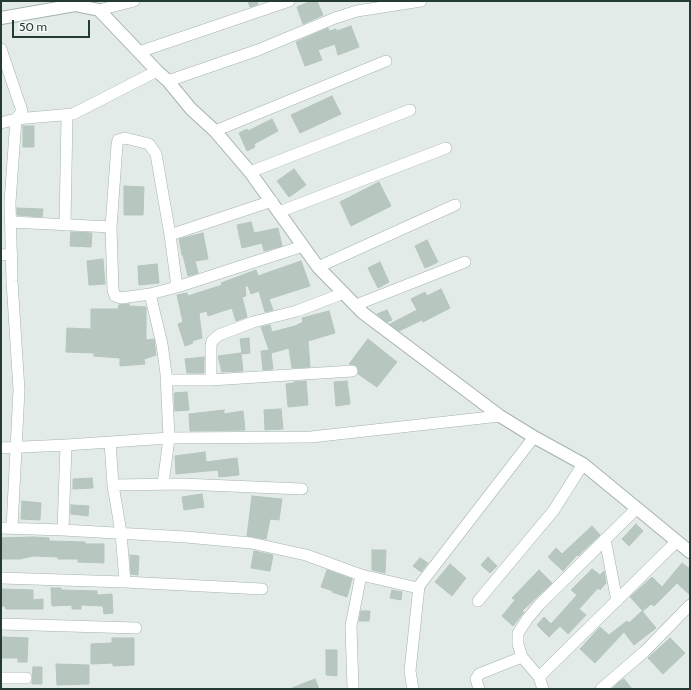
<!DOCTYPE html>
<html>
<head>
<meta charset="utf-8">
<style>
  body { margin:0 }
  #map { position:relative; width:691px; height:690px; overflow:hidden; background:#e2ebe7; font-family:Cabin,sans-serif }
  canvas { display:block }
  .frame { position:absolute; inset:0; border:2px solid #233b33; pointer-events:none }
  .scale { position:absolute; left:12px; top:20px; width:78px; height:18px; box-sizing:border-box; border:2px solid #233b33; border-top:0; padding-left:5px; font-size:12px; line-height:14px; white-space:nowrap; color:#233b33; -webkit-text-stroke:3px #f3f8f5; paint-order:stroke }
</style>
</head>
<body>
<div id="map">
<canvas width="691" height="690"></canvas>
<div class="frame"></div>
<div class="scale">50 m</div>
</div>
<script>
const g = document.querySelector('canvas').getContext('2d');
g.lineJoin = 'round';
function fill(path, color) { g.fillStyle = color; g.fill(path, 'evenodd'); }
const shape = rows => new Path2D(rows.map(r => 'M' + r).join(''));
function stroke(path, color, width, dash) { g.strokeStyle = color; g.lineWidth = width; g.lineCap = dash ? 'butt' : 'round'; g.setLineDash(dash || []); g.stroke(path); }
const building = shape([
  [248,1,257,1,258,4,250,7,248,1],
  [311,1,317,1,323,15,303,24,297,7,311,1],
  [351,26,359,47,338,55,335,44,318,50,322,60,305,66,296,42,328,28,329,31,336,29,337,31,351,26],
  [332,96,341,114,300,133,291,115,332,96],
  [272,119,278,131,254,144,255,147,247,151,239,133,247,129,248,131,272,119],
  [23,126,34,126,34,147,23,147,23,126],
  [294,169,306,185,289,197,277,181,294,169],
  [379,182,391,206,351,226,340,202,379,182],
  [124,186,144,187,143,215,124,215,124,186],
  [17,208,43,209,42,217,17,215,17,208],
  [251,222,254,233,278,228,282,246,264,251,262,243,242,248,237,225,251,222],
  [71,232,92,233,91,247,70,246,71,232],
  [203,233,208,259,195,261,198,273,188,276,183,255,182,255,179,239,203,233],
  [427,240,438,262,425,268,415,246,427,240],
  [103,259,105,284,89,285,87,261,103,259],
  [301,261,310,286,269,299,273,310,265,312,259,291,251,294,248,286,245,286,246,296,242,297,247,317,236,321,232,308,208,316,207,311,199,313,202,338,192,341,193,343,185,346,178,324,183,322,177,295,187,293,188,296,222,285,221,283,256,270,258,276,301,261],
  [380,262,389,282,378,288,368,268,380,262],
  [157,264,159,283,139,285,138,266,157,264],
  [441,289,450,308,423,322,422,320,399,331,390,324,417,310,411,299,425,292,427,296,441,289],
  [129,304,129,306,146,307,146,340,154,339,156,355,144,359,145,364,120,366,120,358,94,356,94,353,66,352,67,328,91,329,91,309,118,309,119,305,129,304],
  [387,310,392,320,387,322,377,314,387,310],
  [329,311,335,333,308,341,310,367,292,368,289,348,271,353,273,369,263,370,261,351,269,350,261,327,270,325,272,332,295,326,303,322,302,318,329,311],
  [249,338,250,353,242,354,240,339,249,338],
  [368,339,397,362,377,387,358,374,358,367,355,365,349,364,368,339],
  [241,353,243,371,222,372,218,356,241,353],
  [204,357,204,373,187,373,185,359,204,357],
  [306,381,308,405,288,407,286,384,294,383,294,382,306,381],
  [347,381,350,404,336,406,334,382,347,381],
  [187,392,189,410,175,411,174,393,187,392],
  [281,409,283,429,265,430,264,410,281,409],
  [224,410,224,414,243,411,245,430,190,431,189,414,224,410],
  [205,452,206,462,237,458,239,475,219,477,218,470,176,474,175,456,205,452],
  [92,478,93,488,73,489,73,479,92,478],
  [202,494,204,507,184,510,182,497,202,494],
  [252,496,282,499,279,520,270,519,266,539,247,536,252,496],
  [22,501,41,503,40,520,21,519,22,501],
  [71,505,89,506,88,516,71,514,71,505],
  [636,524,643,531,629,546,622,539,636,524],
  [592,526,600,535,578,556,577,555,563,571,548,557,556,548,562,554,592,526],
  [33,537,49,538,49,541,85,542,85,544,104,544,104,563,78,562,78,559,58,559,58,557,33,556,20,559,1,559,1,538,33,537],
  [372,550,386,550,385,573,372,570,372,550],
  [254,551,273,555,270,571,251,568,254,551],
  [130,555,139,556,138,575,131,574,130,555],
  [488,557,497,566,490,573,481,565,488,557],
  [420,558,428,563,421,572,413,566,420,558],
  [682,563,690,569,690,595,677,583,654,606,651,604,643,611,630,597,652,577,662,587,682,563],
  [450,564,466,578,452,596,435,582,450,564],
  [592,569,600,575,604,571,606,583,600,590,598,588,579,609,586,615,568,634,560,626,549,637,537,625,544,617,551,624,577,595,571,590,592,569],
  [327,570,352,579,347,597,332,592,333,591,321,587,327,570],
  [539,570,552,583,522,611,524,612,513,626,502,616,515,600,512,598,539,570],
  [51,588,61,588,61,590,97,591,97,595,112,594,113,613,104,614,103,606,81,605,81,609,72,609,72,605,52,606,51,588],
  [1,589,33,590,33,600,43,599,43,609,6,609,5,606,1,606,1,589],
  [392,590,402,592,401,600,390,598,392,590],
  [361,611,370,611,369,621,359,621,361,611],
  [642,611,656,628,634,645,624,632,595,663,580,649,600,627,609,635,627,621,629,623,642,611],
  [3,637,28,638,27,662,18,662,18,658,2,658,3,637],
  [112,638,134,638,134,665,113,666,113,663,91,664,91,644,112,643,112,638],
  [670,638,685,653,663,674,648,658,670,638],
  [326,650,337,650,337,676,326,675,326,650],
  [56,664,89,665,89,684,57,685,56,664],
  [33,667,42,667,42,684,32,684,33,667],
  [315,679,319,689,292,689,292,688,315,679],
  [624,679,632,689,612,689,619,682,624,679]
]);
fill(building, '#b8c6c0');
stroke(building, '#b5c5bd', 1);
const minor = shape([
  [99,10,134,1],
  [1,49,22,111,16,119,10,202,12,281,19,390,12,528],
  [139,52,289,1],
  [168,81,258,50,335,18,357,11,421,1],
  [1,123,16,119,73,114,157,71],
  [215,131,386,61],
  [250,172,410,110],
  [279,212,446,148],
  [11,222,111,227],
  [65,225,67,116],
  [170,235,272,201],
  [1,255,12,254],
  [318,267,455,205],
  [177,287,170,235,156,154,149,144,125,138,122,139,118,140,117,145,111,227,113,290,115,296,121,298,150,294,177,287,303,246],
  [150,294,162,344,166,374,169,438,163,484],
  [356,305,465,262],
  [166,380,211,380,352,371],
  [211,380,211,346,212,341,219,335,253,322,297,311,344,293],
  [110,442,113,485,121,533,125,582],
  [1,448,66,445,169,438,311,437,500,416],
  [113,485,182,484,302,489],
  [1,528,63,530,186,537,251,543,306,555,361,575,418,588],
  [63,530,66,445],
  [605,539,617,601],
  [1,578,125,582,262,589],
  [478,601,554,510,583,464],
  [1,624,136,628],
  [539,677,677,541],
  [1,678,26,678],
  [353,689,351,626,361,575],
  [413,689,410,671,419,586,534,437],
  [479,689,476,679,479,674,522,657],
  [543,689,539,677,522,657,518,644,518,633,528,618,539,605,637,508],
  [601,689,644,652,690,605]
]);
const tertiary = shape([
  [1,18,75,5,99,10,157,71,168,81,191,109,215,131,250,172,318,267,363,313,500,416,534,437,583,464,690,552]
]);
stroke(minor, '#a5b3ad', 12);
stroke(tertiary, '#a5b3ad', 14);
stroke(minor, '#fff', 11);
stroke(tertiary, '#fff', 12);
</script>
</body>
</html>
